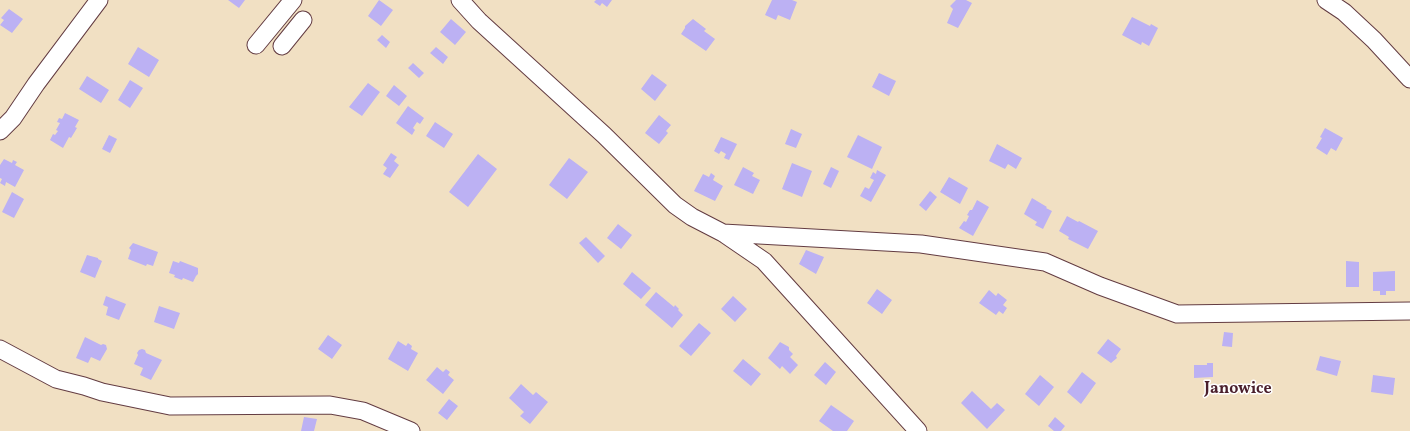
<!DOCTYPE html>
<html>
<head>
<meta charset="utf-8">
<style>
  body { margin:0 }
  canvas { display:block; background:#f1e0c3 }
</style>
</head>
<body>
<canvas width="1410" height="431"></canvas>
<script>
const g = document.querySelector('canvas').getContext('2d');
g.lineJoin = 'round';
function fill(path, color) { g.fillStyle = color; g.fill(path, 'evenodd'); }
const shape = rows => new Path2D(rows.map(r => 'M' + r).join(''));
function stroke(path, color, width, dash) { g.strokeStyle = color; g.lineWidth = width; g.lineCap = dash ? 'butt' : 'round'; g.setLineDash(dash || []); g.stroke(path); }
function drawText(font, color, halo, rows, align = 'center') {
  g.font = font + ' Vollkorn,serif'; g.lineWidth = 3; g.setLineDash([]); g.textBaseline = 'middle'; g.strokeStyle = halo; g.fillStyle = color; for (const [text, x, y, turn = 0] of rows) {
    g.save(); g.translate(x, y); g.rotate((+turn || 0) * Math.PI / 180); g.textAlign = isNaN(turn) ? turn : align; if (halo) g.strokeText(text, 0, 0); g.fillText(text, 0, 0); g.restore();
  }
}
fill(shape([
  [228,0,245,0,239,8],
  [379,0,393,10,381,26,368,16],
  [596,0,612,0,607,7,602,3,600,6,594,2],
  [772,0,792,0,797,2,790,20,778,15,776,20,765,15],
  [956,0,966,0,972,3,958,28,947,23,953,9,950,6],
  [9,9,23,19,12,33,0,25,4,20,1,18],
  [1132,17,1150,26,1151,24,1158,28,1149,46,1142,42,1141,45,1122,35],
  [451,19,466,32,455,45,440,32],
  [693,19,706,29,704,31,715,39,706,51,681,34,685,28,685,26],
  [382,35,390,42,386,48,377,40],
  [138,47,159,60,149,77,128,64],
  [436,47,448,57,443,64,430,53],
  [413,63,424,73,419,78,408,68],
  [879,73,896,81,889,96,872,87],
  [652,74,667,85,655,101,641,89],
  [87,76,109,90,101,103,79,89],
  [130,80,143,88,130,108,118,100],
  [368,83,380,92,362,116,349,107],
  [394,85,407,96,399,106,386,96],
  [408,106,424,118,420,124,417,122,413,128,415,130,412,135,396,123],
  [65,113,79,120,75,127,77,128,71,138,69,137,63,148,50,140,53,134,55,135,58,131,56,130,60,123,57,122,59,118,62,119],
  [659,115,671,125,666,131,668,133,659,144,645,133],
  [435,122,453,134,444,148,426,136],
  [1325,128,1343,138,1336,151,1331,148,1327,155,1316,148,1322,138,1320,137],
  [791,129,802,134,796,148,785,144],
  [109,135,117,139,110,153,102,149],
  [858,135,882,147,872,169,847,157],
  [721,137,737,144,729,160,724,158,726,154,721,151,719,154,714,151],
  [997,144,1022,158,1016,169,1008,164,1005,169,989,161],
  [391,153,397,157,394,161,399,165,390,178,383,174,387,168,383,165],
  [478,154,497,169,468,207,449,192],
  [569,158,588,172,567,199,549,185],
  [4,159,12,163,13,160,17,162,15,165,24,170,15,187,6,182,5,186,0,183,2,179,0,178,0,165],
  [792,163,812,171,802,197,782,189],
  [743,167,754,173,752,176,760,180,753,194,734,185],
  [831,167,839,171,831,188,823,184],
  [877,170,886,175,871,202,860,196,865,187,869,189,874,180,870,178,873,172,876,174],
  [711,173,715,176,713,180,723,186,715,201,694,191,703,174,709,177],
  [949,177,968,188,960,204,940,192],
  [930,191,937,197,926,211,919,205],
  [12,192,24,199,14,218,2,212],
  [1032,198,1047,207,1046,208,1052,211,1043,229,1035,225,1037,222,1024,214],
  [977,200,989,207,973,236,959,228,964,221,966,222,969,216,967,215,970,210,972,210],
  [1067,216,1078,222,1079,221,1098,231,1088,249,1068,239,1069,237,1059,231],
  [618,224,632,235,621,249,607,238],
  [586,237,605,256,598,263,579,243],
  [133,243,158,252,153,266,147,264,146,266,128,259,131,250,129,248],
  [806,250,824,257,816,274,799,264],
  [87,255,98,258,98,259,102,261,95,278,80,272],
  [173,261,179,263,180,261,198,268,198,274,196,276,193,282,183,278,182,280,174,277,175,275,169,273],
  [1346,261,1359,262,1359,287,1346,287],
  [1395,271,1395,291,1386,291,1386,295,1380,295,1380,291,1373,291,1373,272],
  [632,272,651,288,641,299,623,284],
  [877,289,892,300,882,314,867,303],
  [989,290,996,296,998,293,1007,300,1003,305,1007,308,1003,314,999,311,996,315,979,303],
  [656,292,674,307,675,305,679,309,678,310,683,315,672,328,645,305],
  [106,296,126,304,119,320,106,315,108,307,103,305],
  [733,296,747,309,735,322,721,309],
  [159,306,180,313,174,329,154,322],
  [699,323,711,333,691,356,679,346],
  [1224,332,1233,333,1232,347,1222,346],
  [328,335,342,345,332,359,318,349],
  [85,337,101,345,103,344,106,345,107,349,100,361,91,357,88,363,76,358],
  [1108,339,1121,349,1116,356,1117,358,1111,363,1097,353],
  [398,341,406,346,408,343,412,346,411,349,418,353,408,371,388,359],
  [780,342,789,347,789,350,793,354,790,357,798,365,790,374,782,366,780,369,768,358],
  [142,349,145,350,146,353,162,360,151,380,140,375,143,368,134,364,138,355,137,353,139,350],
  [1320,356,1341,361,1337,376,1316,370],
  [743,359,761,374,751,386,733,371],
  [825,362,836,372,826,385,814,375],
  [1207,363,1213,363,1213,377,1194,378,1194,365,1207,365],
  [437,367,443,372,446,369,450,372,448,375,454,380,443,394,426,380],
  [1082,372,1096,383,1081,404,1067,392],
  [1040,375,1054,387,1039,406,1025,394],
  [1373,375,1395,378,1393,395,1371,392],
  [521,384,533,395,536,392,548,402,530,424,520,416,524,412,509,398],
  [972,391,991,409,997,403,1005,410,987,429,961,403],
  [449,399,458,406,447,420,438,413],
  [831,405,854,421,847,431,833,431,819,421],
  [304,417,317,419,314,431,301,431],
  [1055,417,1065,426,1061,431,1054,431,1048,426]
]), '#bcb1f3');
const minor = shape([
  [460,0,479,21,604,135,675,205,692,217,723,233,764,261,918,431],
  [1326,0,1344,12,1374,40,1410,79],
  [256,45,293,0],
  [282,46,303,20],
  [0,131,13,118,36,84,99,0],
  [723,233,921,244,1045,262,1100,286,1177,314,1410,311],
  [0,349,56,379,84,386,102,392,170,406,330,405,363,411,411,431]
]);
stroke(minor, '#633c42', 19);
stroke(minor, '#fff', 17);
drawText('bold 16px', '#4a1f2b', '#fff', [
  ["Janowice",1238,390]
]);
</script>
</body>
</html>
